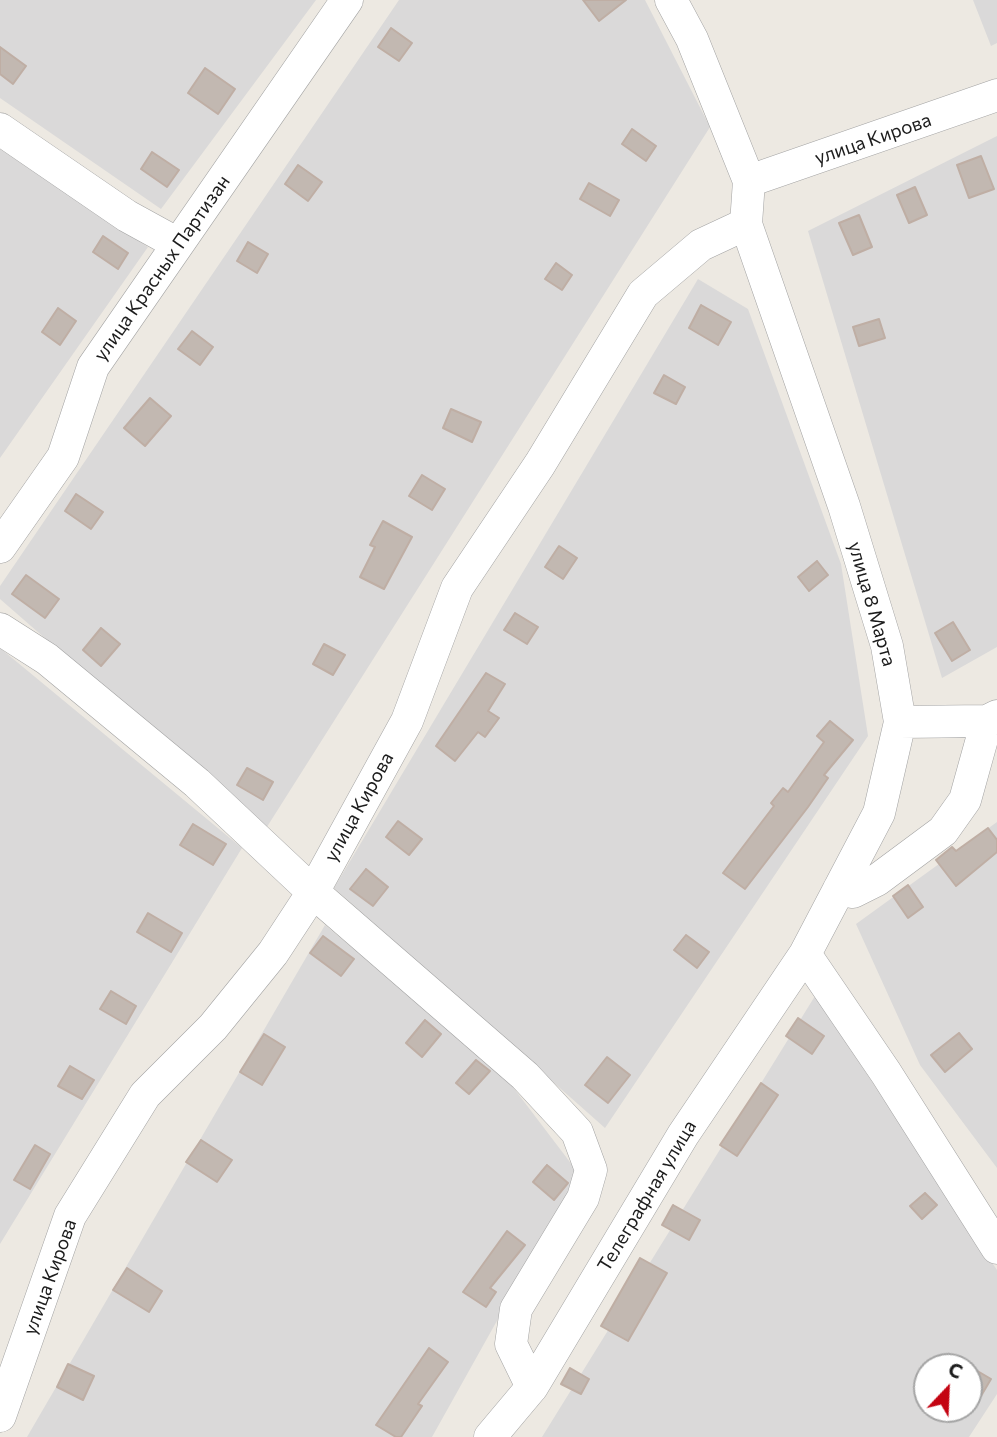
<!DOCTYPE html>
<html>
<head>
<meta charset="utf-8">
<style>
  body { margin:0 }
  #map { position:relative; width:997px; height:1437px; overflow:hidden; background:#ede9e2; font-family:Commissioner,sans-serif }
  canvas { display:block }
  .north { position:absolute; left:913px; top:1353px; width:70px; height:70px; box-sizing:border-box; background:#fff; border:2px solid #a4a4a4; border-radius:50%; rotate:23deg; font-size:19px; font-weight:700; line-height:28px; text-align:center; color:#1c1c1c }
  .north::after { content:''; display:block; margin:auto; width:24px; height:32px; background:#c40412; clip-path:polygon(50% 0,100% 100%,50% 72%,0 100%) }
</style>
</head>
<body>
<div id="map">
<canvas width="997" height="1437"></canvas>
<div class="north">С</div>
</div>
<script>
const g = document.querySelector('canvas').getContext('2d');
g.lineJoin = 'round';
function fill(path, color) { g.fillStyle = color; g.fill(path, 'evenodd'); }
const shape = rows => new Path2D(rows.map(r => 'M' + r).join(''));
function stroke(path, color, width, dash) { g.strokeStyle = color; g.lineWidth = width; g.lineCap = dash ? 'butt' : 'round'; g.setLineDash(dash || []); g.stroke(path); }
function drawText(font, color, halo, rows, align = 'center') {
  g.font = font + ' Commissioner,sans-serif'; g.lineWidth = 5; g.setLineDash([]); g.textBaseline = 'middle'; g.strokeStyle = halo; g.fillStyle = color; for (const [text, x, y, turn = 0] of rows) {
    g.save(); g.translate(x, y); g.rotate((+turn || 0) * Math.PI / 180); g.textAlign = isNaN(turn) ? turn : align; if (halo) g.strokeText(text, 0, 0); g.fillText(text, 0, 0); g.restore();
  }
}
fill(shape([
  [0,0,316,0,161,209,0,98],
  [399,0,645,0,710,127,265,830,0,599,0,586],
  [973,0,997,0,997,43,991,46],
  [997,136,997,647,942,678,808,231],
  [0,149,148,247,0,458],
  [698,279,748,309,841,564,868,736,605,1128,334,888],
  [0,648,242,848,0,1244],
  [997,822,997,1168,920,1065,856,924],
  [325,925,503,1074,579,1174,432,1437,27,1437],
  [815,996,997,1270,997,1394,969,1437,542,1437],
  [927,1367,969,1367,969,1409,927,1409]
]), '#dad9d9');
const building = shape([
  [583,0,626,0,599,21,583,0],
  [391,28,412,43,399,61,378,47,391,28],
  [0,47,26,66,13,84,0,74,0,47],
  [205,68,235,89,218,114,188,93,205,68],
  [632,129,656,146,646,161,622,144,632,129],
  [152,152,179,170,167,187,141,169,152,152],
  [981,156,994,189,969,198,957,165,981,156],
  [298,165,322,182,308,201,285,184,298,165],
  [589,183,619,200,610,216,580,199,589,183],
  [915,187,927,215,909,223,897,195,915,187],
  [859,215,872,247,853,255,839,223,859,215],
  [103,236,128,253,118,269,93,252,103,236],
  [248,242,268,254,257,273,237,261,248,242],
  [556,263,572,275,562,290,545,279,556,263],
  [701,305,731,322,718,345,689,328,701,305],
  [58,308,76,321,60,345,42,332,58,308],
  [879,319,885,338,859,346,853,327,879,319],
  [192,331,213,347,200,365,178,349,192,331],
  [664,375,685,387,676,404,654,393,664,375],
  [150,398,171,416,145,446,124,428,150,398],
  [451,409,481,422,472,442,443,428,451,409],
  [422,475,445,489,432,510,409,496,422,475],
  [76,494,103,512,91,529,65,511,76,494],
  [383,521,412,537,384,589,360,577,375,547,370,545,383,521],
  [559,546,577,558,563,579,545,567,559,546],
  [817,561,828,575,809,591,798,577,817,561],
  [26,575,59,599,45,618,12,594,26,575],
  [515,613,538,627,527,644,504,630,515,613],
  [953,622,970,650,952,661,935,633,953,622],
  [101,628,120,644,101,666,83,650,101,628],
  [324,644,345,655,333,675,313,664,324,644],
  [486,673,505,684,488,711,499,718,485,737,478,732,455,761,436,746,486,673],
  [830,721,853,740,824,775,828,778,808,807,745,889,723,873,774,806,771,803,783,788,788,792,824,742,817,736,830,721],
  [247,768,273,782,263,800,237,785,247,768],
  [398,821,422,839,409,855,386,837,398,821],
  [193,824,226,844,213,865,180,845,193,824],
  [988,828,997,840,997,852,956,886,936,860,952,847,956,851,988,828],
  [366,869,388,887,373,906,350,889,366,869],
  [908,885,923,907,908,918,893,896,908,885],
  [148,913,182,933,171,952,137,932,148,913],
  [686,935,709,952,697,968,674,950,686,935],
  [323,936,354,959,341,976,310,953,323,936],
  [111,991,136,1006,126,1024,100,1009,111,991],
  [798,1018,824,1036,812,1054,786,1036,798,1018],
  [425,1020,441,1034,422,1057,406,1043,425,1020],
  [959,1033,972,1049,945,1072,931,1055,959,1033],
  [264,1034,285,1047,262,1085,240,1072,264,1034],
  [607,1057,630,1075,608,1103,585,1085,607,1057],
  [476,1060,490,1071,469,1094,456,1083,476,1060],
  [70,1066,94,1080,82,1099,58,1086,70,1066],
  [761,1083,778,1095,737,1156,720,1145,761,1083],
  [201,1140,232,1160,217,1182,186,1162,201,1140],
  [35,1145,50,1154,30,1189,14,1180,35,1145],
  [547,1165,568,1183,554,1200,533,1182,547,1165],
  [925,1193,937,1205,922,1219,910,1206,925,1193],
  [673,1205,700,1220,689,1240,662,1225,673,1205],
  [507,1231,525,1245,490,1288,496,1292,486,1307,463,1292,507,1231],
  [640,1258,667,1273,628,1341,601,1326,640,1258],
  [127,1268,162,1291,149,1312,113,1290,127,1268],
  [429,1348,448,1362,418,1404,422,1406,401,1437,396,1437,376,1425,429,1348],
  [68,1364,94,1376,83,1400,57,1387,68,1364],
  [969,1366,991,1379,981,1396,969,1389,969,1366],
  [570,1368,589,1379,581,1394,561,1384,570,1368]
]);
fill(building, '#c2b8b1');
stroke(building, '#bfaea4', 2);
const minor = shape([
  [671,0,692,39,749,181,746,224,844,506,887,646,900,722,879,813,805,954,886,1073,997,1248],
  [0,129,127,216,178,244],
  [749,181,997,95],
  [0,547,63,457,93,367,347,0],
  [0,629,47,659,197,783,313,892,525,1076,577,1132,591,1170,583,1198,516,1309,511,1344,532,1387],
  [900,722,987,721,997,716],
  [839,889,853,892,877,880,943,831,965,800,987,721],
  [0,1416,70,1216,145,1095,213,1027,273,953,313,892,407,721,457,588,540,464,643,294,701,245,746,224],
  [490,1437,532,1387,683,1135,805,954]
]);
stroke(minor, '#a3a3a3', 33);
stroke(minor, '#fff', 32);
drawText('19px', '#1c1c1c', '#fff', [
  ["улица Кирова",873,139,-19],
  ["улица Красных Партизан",162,268,-55],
  ["улица 8 Марта",872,604,74],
  ["улица Кирова",359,807,-61],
  ["Телеграфная улица",647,1196,-59],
  ["улица Кирова",50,1277,-70]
]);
</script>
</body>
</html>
